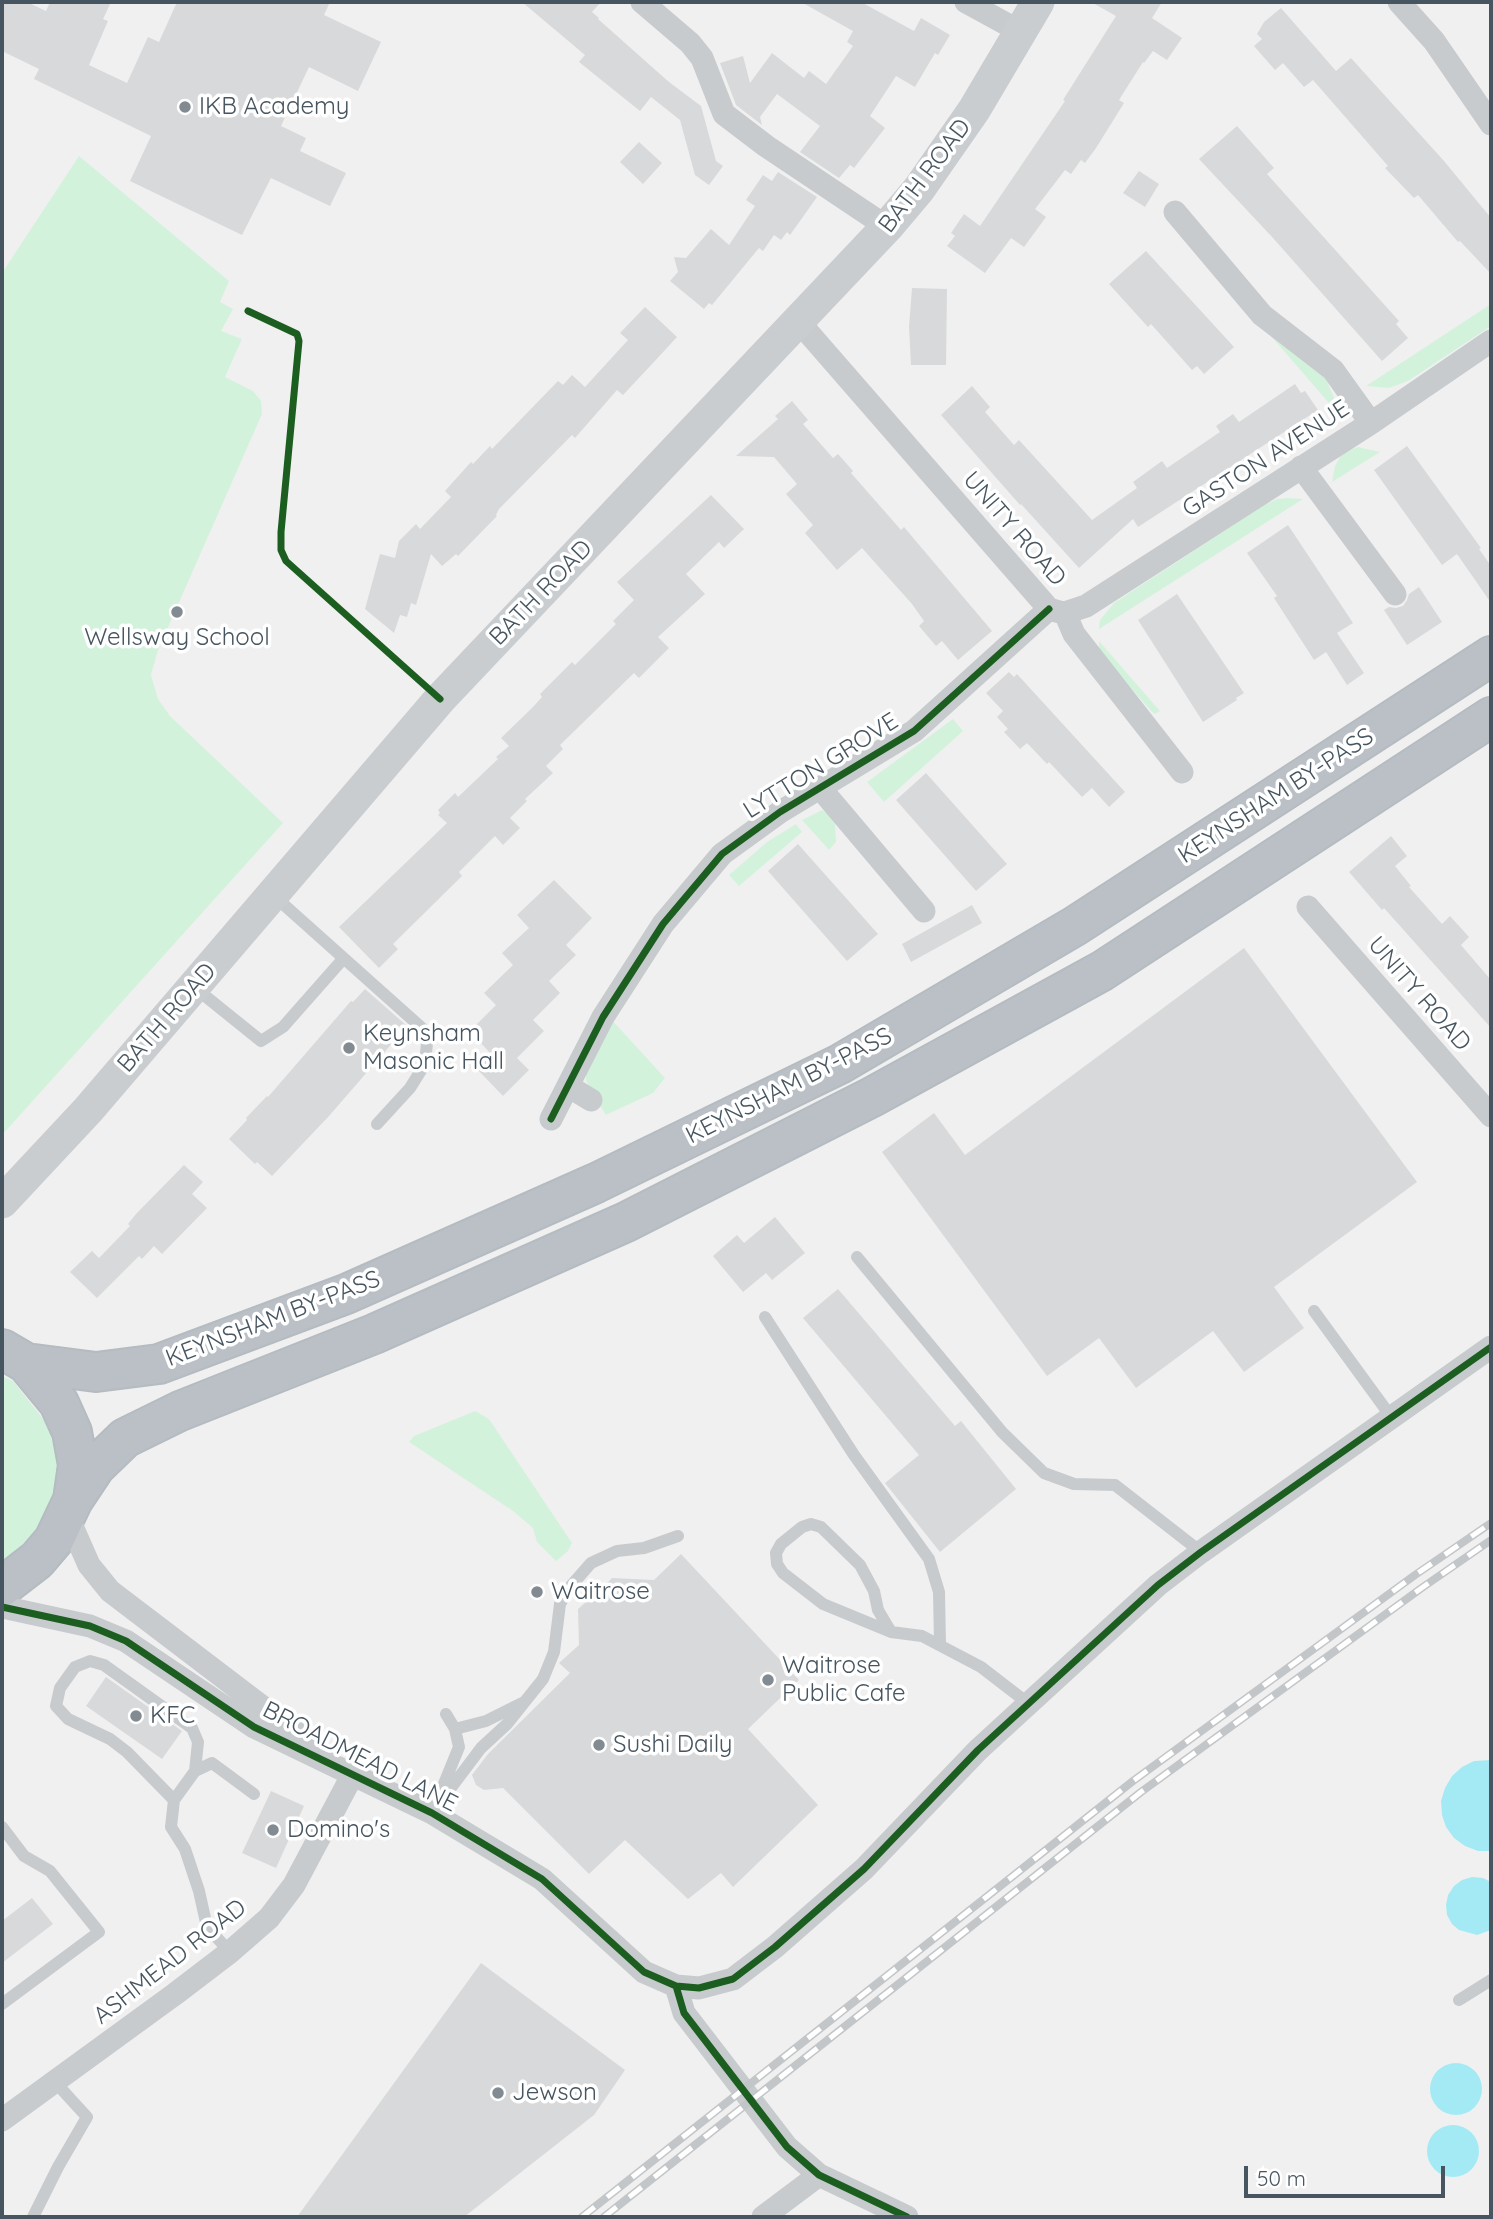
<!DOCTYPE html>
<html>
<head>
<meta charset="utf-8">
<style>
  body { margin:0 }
  #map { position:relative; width:1493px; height:2219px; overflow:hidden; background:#f1f0f0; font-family:Quicksand,sans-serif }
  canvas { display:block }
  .frame { position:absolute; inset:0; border:4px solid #46555f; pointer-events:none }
  .scale { position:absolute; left:1244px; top:2166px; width:201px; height:32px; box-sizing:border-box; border:4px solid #46555f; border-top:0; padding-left:9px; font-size:21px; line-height:24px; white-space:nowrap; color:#46555f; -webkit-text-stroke:5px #fff; paint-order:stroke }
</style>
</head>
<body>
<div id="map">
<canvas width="1493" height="2219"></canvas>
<div class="frame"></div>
<div class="scale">50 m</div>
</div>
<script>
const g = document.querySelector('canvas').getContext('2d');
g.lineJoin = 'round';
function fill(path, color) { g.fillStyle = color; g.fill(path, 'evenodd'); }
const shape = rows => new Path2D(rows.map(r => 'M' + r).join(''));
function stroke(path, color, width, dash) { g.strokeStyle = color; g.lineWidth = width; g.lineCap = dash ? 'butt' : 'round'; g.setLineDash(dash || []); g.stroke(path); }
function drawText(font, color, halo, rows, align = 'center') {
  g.font = font + ' Quicksand,sans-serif'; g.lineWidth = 7; g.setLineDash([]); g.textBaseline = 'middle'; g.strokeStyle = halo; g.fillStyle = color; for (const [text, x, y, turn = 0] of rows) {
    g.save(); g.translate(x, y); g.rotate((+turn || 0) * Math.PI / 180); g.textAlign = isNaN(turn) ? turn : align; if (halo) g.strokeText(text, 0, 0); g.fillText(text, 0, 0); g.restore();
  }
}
fill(shape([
  [79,156,229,281,220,302,233,309,221,331,242,339,225,377,253,391,261,401,262,414,158,650,151,675,158,699,170,716,283,823,2,1135,2,273],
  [1491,304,1491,326,1408,381,1389,388,1366,386],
  [1270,335,1326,379,1334,398,1335,410],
  [1358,447,1380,452,1332,482,1335,466,1343,452],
  [1288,498,1303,499,1099,629,1100,620,1114,603,1264,505,1277,499],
  [1099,641,1160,711,1155,714,1152,712,1103,656,1099,649],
  [953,719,963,731,884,802,867,782],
  [822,810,829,814,835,824,836,842,829,850,802,820],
  [796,824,802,832,739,886,729,875,767,842],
  [611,1019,665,1078,653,1093,606,1115,591,1092,586,1080,586,1070],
  [2,1376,13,1381,48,1425,58,1464,57,1485,41,1529,28,1547,2,1565],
  [475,1411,489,1419,572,1543,568,1551,556,1561,537,1542,533,1528,513,1511,409,1442,414,1436]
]), '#d3f2dc');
fill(shape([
  [1491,1760,1491,1851,1478,1851,1465,1846,1454,1838,1446,1827,1442,1815,1441,1801,1445,1788,1452,1776,1462,1767,1474,1761],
  [1472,1877,1483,1878,1491,1882,1491,1930,1477,1935,1459,1930,1452,1924,1447,1915,1446,1905,1448,1895,1454,1886,1462,1880],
  '1430 2089a26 26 0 1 1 52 0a26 26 0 1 1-52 0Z',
  '1427 2151a26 26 0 1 1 52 0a26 26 0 1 1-52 0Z'
]), '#a4eaf4');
fill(shape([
  [2,2,27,2,46,11,50,2,111,2,103,19,108,21,89,65,127,83,148,37,159,42,177,2,330,2,324,15,381,42,358,91,309,67,281,126,306,138,300,151,346,173,330,206,271,178,242,235,130,181,151,136,34,79,39,69,2,51],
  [522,2,601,2,592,12,599,18,598,19,669,82,701,106,716,161,723,166,709,185,695,175,680,120,651,97,640,111,579,62,585,55],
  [801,2,861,2,914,31,921,18,950,35,938,55,935,53,915,87,896,76,870,116,885,128,854,168,850,165,839,178,800,152,820,126,777,94,760,117,762,125,736,105,720,63,743,56,750,83,772,53,804,78,809,71,826,84,853,46,847,42,853,31],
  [1091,2,1162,2,1152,18,1182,38,1167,60,1153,51,1144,63,1143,62,1119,100,1124,103,1096,148,1085,163,1081,160,1071,174,1065,170,1035,209,1046,217,1024,247,1011,238,985,273,947,246,955,236,951,233,964,214,980,226,1065,101,1063,100,1116,16],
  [1281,8,1336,71,1351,58,1444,161,1491,218,1491,274,1460,241,1458,242,1418,195,1414,198,1385,168,1388,166,1313,80,1304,87,1283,63,1275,70,1254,46,1262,39,1257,34,1264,22],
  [1237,126,1274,168,1267,174,1399,321,1396,324,1408,338,1382,361,1273,238,1199,159],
  [639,142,662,163,643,184,620,162],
  [1139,171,1159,184,1145,207,1123,193],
  [778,172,817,197,790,235,787,232,781,240,774,235,763,251,759,248,712,305,709,303,704,309,670,281,678,272,674,257,686,258,711,229,729,245,755,206,746,200,763,175,772,181],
  [1146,251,1234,347,1204,374,1197,366,1192,370,1151,324,1148,327,1109,284],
  [912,288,947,289,946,365,911,365,909,327],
  [645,307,677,337,653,363,623,395,617,390,575,438,572,435,499,509,496,515,497,516,458,556,456,554,442,566,431,554,416,605,411,603,407,617,400,615,394,633,365,609,380,554,395,558,399,541,416,524,420,529,451,497,445,491,471,462,473,464,490,446,492,449,558,381,563,385,572,375,585,387,628,340,620,333],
  [1295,384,1301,393,1305,391,1318,410,1138,527,1133,519,1079,568,1021,504,1020,505,941,415,972,386,990,407,985,412,1014,445,1019,440,1092,520,1137,488,1133,482,1162,461,1167,468,1220,432,1216,426,1233,414,1239,422],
  [792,401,808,420,803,424,833,458,838,454,853,471,851,473,901,530,904,527,992,631,958,660,942,641,936,646,919,626,924,621,912,604,862,548,837,570,805,533,813,525,786,494,797,484,774,457,736,456,778,419,775,416],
  [1407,446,1481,548,1479,549,1491,566,1491,603,1457,554,1442,565,1374,470],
  [711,495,744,529,724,548,719,542,686,574,705,594,658,637,669,648,639,678,634,673,560,745,563,749,546,766,553,773,525,799,527,801,510,818,520,828,503,845,495,836,459,872,462,876,393,944,398,949,379,968,339,927,447,823,438,815,440,813,438,810,455,793,458,797,498,759,496,757,509,746,501,738,533,707,542,697,540,694,572,662,575,665,616,624,613,621,634,600,617,582],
  [1288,525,1353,623,1337,633,1364,673,1347,685,1326,652,1314,660,1274,598,1277,596,1247,553],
  [1419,587,1442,622,1407,645,1384,610,1389,607,1396,608,1403,606,1407,600,1409,594],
  [1177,594,1244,693,1236,698,1237,700,1203,722,1138,620],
  [1009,672,1014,677,1017,674,1125,792,1109,807,1092,788,1082,797,1049,762,1047,764,1027,743,1020,749,1004,732,1008,729,997,717,1003,711,986,693],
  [926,773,1007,864,976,891,896,800],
  [1391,836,1407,856,1395,866,1411,886,1409,887,1442,924,1450,916,1469,937,1461,945,1491,980,1491,1028,1384,908,1382,910,1349,872],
  [798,844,878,934,847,961,768,871],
  [554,880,592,918,566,945,576,955,549,981,560,993,533,1020,544,1031,517,1058,529,1070,503,1096,475,1067,490,1053,470,1031,496,1005,484,993,513,965,502,953,529,928,517,915],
  [972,905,982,923,911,962,902,944],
  [1244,948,1417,1182,1274,1287,1304,1328,1244,1372,1213,1331,1136,1388,1099,1338,1047,1376,882,1152,934,1113,965,1155],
  [365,989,407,1026,329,1116,272,1176,257,1162,255,1164,229,1139,247,1120,246,1118,267,1096,268,1097,351,1001,353,1002],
  [184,1165,203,1182,192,1194,207,1208,162,1254,154,1246,142,1259,139,1256,97,1298,70,1272,92,1251,99,1258,130,1226,128,1224,136,1214],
  [775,1217,805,1253,772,1280,766,1273,743,1292,713,1256,737,1235,744,1243],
  [838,1289,955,1426,961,1421,1016,1489,940,1552,885,1483,919,1455,803,1318],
  [681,1554,799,1680,748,1729,818,1805,733,1887,721,1873,688,1899,625,1840,589,1874,503,1788,484,1790,476,1785,472,1775,488,1754,570,1673,559,1663,579,1645,578,1609,586,1602,582,1597,598,1583,603,1587,612,1578,654,1580],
  [106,1677,182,1731,162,1759,86,1706],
  [271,1791,304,1806,276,1868,242,1853],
  [32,1898,53,1924,2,1963,2,1921],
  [481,1963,625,2070,594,2115,464,2217,297,2217]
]), '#d8d9da');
const highway = shape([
  [2,1349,26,1363,59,1403,72,1432,78,1465,73,1500,54,1540,37,1560,2,1587],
  [26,1363,96,1372,159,1364,346,1294,596,1183,840,1064,1075,926,1491,656],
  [73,1500,95,1467,125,1438,180,1411,374,1334,626,1222,872,1097,1102,971,1491,717]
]);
stroke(highway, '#b4bbc1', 42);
stroke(shape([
  [273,895,423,1029,427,1043,425,1064,410,1088,377,1124],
  [194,987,261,1041,283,1027,343,959],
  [857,1257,1002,1432,1044,1473,1074,1484,1115,1485,1201,1552],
  [1314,1311,1392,1418],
  [765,1317,854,1455,929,1559,939,1592,940,1645],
  [891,1632,878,1610,874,1591,860,1565,821,1527,811,1524,802,1527,781,1544,776,1553,777,1564,783,1573,823,1604,891,1632,922,1636,981,1667,1029,1704],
  [455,1729,486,1721,522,1703],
  [439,1796,459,1747,455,1729,446,1714],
  [174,1800,127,1752,110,1739,68,1719,56,1706,60,1688,75,1667,90,1661,104,1665,192,1728,198,1742,195,1771],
  [432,1813,481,1748,507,1724,543,1679,554,1652,560,1604,570,1587,591,1563,617,1551,644,1548,678,1536],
  [2,1827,24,1856,50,1871,99,1932,2,2004],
  [230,1952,207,1927,199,1891,185,1849,171,1827,174,1800,195,1771,212,1763,254,1794],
  [1459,2000,1491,1980],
  [33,2217,58,2167,87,2117,55,2082]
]), '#c7cbce', 12);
stroke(shape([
  [642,2,690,43,702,58,724,114,766,146,887,227],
  [966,2,1021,32],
  [1399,2,1434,41,1491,124],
  [1175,212,1262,315,1333,370,1371,423],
  [799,322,1049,609,1063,613],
  [1301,467,1395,594],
  [1065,613,1086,606,1371,423,1491,341],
  [1065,613,1074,634,1182,772],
  [821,789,924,911],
  [1308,907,1491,1116],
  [568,1086,591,1100],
  [551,1119,603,1017,663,924,722,854,780,812,914,731,1049,609],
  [67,1515,89,1565,110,1591,311,1744],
  [2,1607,90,1626,126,1641,254,1727,432,1813,542,1879,644,1972,676,1986,684,2013,787,2147,819,2175,907,2217],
  [676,1986,699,1988,733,1979,775,1947,864,1869,978,1750,1158,1585,1201,1552,1491,1347],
  [2,2120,175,1994,230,1952,269,1918,294,1885,353,1774],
  [763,2217,819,2175]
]), '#c7cbce', 23);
stroke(shape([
  [2,1202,88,1110,440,699,887,227,919,189,974,110,1038,2]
]), '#c9cdd0', 33);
stroke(highway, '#bac0c6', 38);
const rail = shape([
  [582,2217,1133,1781,1415,1575,1491,1523],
  [604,2217,1141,1792,1423,1587,1491,1540]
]);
stroke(rail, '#c3c6c8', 8);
stroke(rail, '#fff', 5, [16]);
stroke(shape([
  [248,311,297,334,299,341,281,532,281,550,286,561,440,699],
  [551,1119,603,1017,663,924,722,854,780,812,914,731,1049,609],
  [2,1607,90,1626,126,1641,254,1727,432,1813,542,1879,644,1972,676,1986,684,2013,787,2147,819,2175,907,2217],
  [676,1986,699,1988,733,1979,775,1947,864,1869,978,1750,1158,1585,1201,1552,1491,1347]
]), '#1b5e20', 7);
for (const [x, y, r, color] of [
  [185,107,7,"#828b92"],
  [177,612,7,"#828b92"],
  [349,1048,7,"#828b92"],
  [537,1592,7,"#828b92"],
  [768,1680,7,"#828b92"],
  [136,1716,7,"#828b92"],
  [599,1745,7,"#828b92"],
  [273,1830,7,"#828b92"],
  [498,2093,7,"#828b92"]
]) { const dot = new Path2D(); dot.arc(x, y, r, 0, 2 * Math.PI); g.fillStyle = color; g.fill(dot); stroke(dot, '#fff', 2.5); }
drawText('24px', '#46555f', '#fff', [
  ["IKB Academy",199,107],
  ["Wellsway School",177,638,"center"],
  ["Keynsham",363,1034],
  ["Masonic Hall",363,1062],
  ["Waitrose",551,1592],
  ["Waitrose",782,1666],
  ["Public Cafe",782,1694],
  ["KFC",150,1716],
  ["Sushi Daily",613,1745],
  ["Domino's",287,1830],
  ["Jewson",512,2093]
], 'left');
drawText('24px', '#46555f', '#fff', [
  ["BATH ROAD",925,176,-53],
  ["GASTON AVENUE",1266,459,-33],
  ["UNITY ROAD",1014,529,49],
  ["BATH ROAD",541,593,-46],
  ["LYTTON GROVE",821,766,-32],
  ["KEYNSHAM BY-PASS",1276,796,-33],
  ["UNITY ROAD",1419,994,49],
  ["BATH ROAD",167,1018,-49],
  ["KEYNSHAM BY-PASS",789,1086,-27],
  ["KEYNSHAM BY-PASS",273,1319,-21],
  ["BROADMEAD LANE",360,1757,27],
  ["ASHMEAD ROAD",170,1962,-38]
]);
</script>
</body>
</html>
